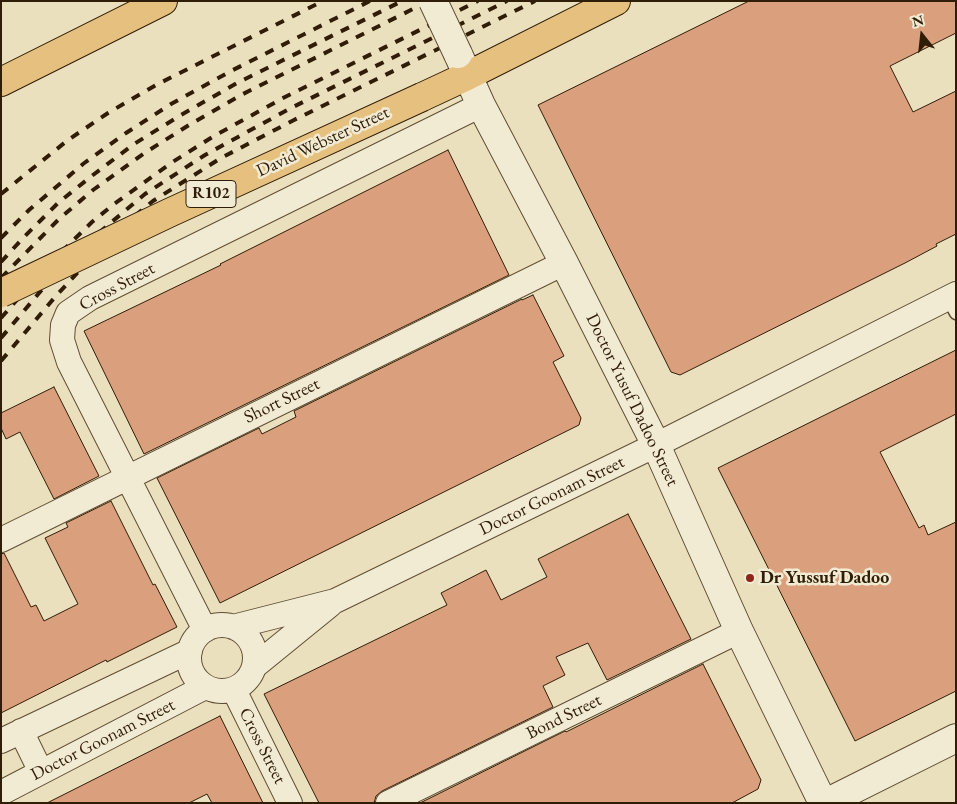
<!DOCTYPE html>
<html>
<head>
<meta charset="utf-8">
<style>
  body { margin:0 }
  #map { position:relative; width:957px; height:804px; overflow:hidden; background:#ebe0bd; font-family:"EB Garamond",serif }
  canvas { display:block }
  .frame { position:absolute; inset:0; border:2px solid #301d07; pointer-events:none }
  .north { position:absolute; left:897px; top:10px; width:50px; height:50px; -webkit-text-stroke:4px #f2ebd4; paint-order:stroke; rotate:344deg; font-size:14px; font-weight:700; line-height:20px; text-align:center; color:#301d07 }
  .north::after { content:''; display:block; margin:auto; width:18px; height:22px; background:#301d07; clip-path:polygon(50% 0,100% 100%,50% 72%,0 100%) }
</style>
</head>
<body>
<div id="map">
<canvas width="957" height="804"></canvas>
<div class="frame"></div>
<div class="north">N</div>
</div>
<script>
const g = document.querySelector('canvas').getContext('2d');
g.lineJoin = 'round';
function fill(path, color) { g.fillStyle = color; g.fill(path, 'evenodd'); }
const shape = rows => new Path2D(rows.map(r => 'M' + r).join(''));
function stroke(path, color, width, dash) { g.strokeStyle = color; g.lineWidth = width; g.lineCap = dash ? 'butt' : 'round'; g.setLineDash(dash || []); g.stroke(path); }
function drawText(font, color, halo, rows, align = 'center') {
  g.font = font + ' "EB Garamond",serif'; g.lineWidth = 5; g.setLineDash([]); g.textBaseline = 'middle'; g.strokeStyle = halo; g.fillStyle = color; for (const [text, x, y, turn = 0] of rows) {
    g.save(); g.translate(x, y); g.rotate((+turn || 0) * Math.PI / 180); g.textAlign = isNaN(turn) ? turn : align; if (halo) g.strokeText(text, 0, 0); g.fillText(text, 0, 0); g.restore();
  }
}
const building = shape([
  [749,1,956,1,956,33,890,66,913,112,956,91,956,234,936,244,937,246,905,263,680,375,671,372,538,105,749,1],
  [448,150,509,275,144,454,84,331,221,265,220,264,448,150],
  [533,295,564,356,553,362,581,418,579,425,220,603,157,478,259,428,262,434,296,417,294,411,522,299,522,300,533,295],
  [956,350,956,414,880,452,919,528,924,525,928,535,956,522,956,691,855,741,718,468,956,350],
  [54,387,99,476,54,499,20,432,6,439,1,428,1,413,54,387],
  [111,501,153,585,155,584,177,627,107,662,106,660,1,713,1,554,4,553,31,607,36,605,44,621,78,604,45,538,68,527,66,523,111,501],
  [628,514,691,639,607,680,588,643,556,657,565,675,543,686,553,707,382,791,376,796,374,803,319,803,264,694,447,605,441,593,486,570,501,600,547,577,538,559,628,514],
  [703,664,761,780,758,789,732,803,420,803,565,731,566,732,703,664],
  [220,716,263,803,212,803,207,794,189,803,47,803,220,716]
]);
fill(building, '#da9f7d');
stroke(building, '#301d07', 1);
const service = shape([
  [948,298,956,313]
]);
const minor = shape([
  [1,540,564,263],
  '189 658a33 33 0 1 1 66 0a33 33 0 1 1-66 0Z',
  [233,627,335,601,656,445,956,294],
  [205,630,69,362,62,340,63,325,68,313,90,298,481,105],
  [255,666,330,605],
  [234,690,290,803],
  [21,731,41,772],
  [1,741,190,651],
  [1,793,205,687],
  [388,803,739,631]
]);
const tertiary = shape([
  [458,54,481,105,564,263,656,445,739,631,823,803],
  [826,803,956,738]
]);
const trunk = shape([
  [1,82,163,1],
  [422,97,467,76,616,1]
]);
stroke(service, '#5f4e34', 15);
stroke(minor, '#5f4e34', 26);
stroke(tertiary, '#5f4e34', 30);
stroke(trunk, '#301d07', 30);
stroke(service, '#f2ebd4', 12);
stroke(minor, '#f2ebd4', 24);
stroke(tertiary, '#f2ebd4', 28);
stroke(trunk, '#e6c07e', 28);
stroke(shape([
  [1,194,68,140,108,113,156,85,323,1],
  [1,238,29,210,62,182,83,164,126,133,171,104,231,71,370,1],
  [1,262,23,238,58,203,93,175,134,144,181,115,237,83,402,1],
  [1,278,59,219,93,190,143,154,189,125,243,94,429,1],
  [1,318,46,267,92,222,114,204,171,163,214,136,285,97,478,1],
  [1,338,56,273,101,231,145,194,205,155,291,108,507,1],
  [1,361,55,297,114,233,153,201,221,158,294,120,535,1]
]), '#301d07', 4, [9, 9]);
const tertiaryBridge = shape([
  [433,1,458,54]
]);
const trunkBridge = shape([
  [1,293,169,213,422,97]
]);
stroke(tertiaryBridge, '#5f4e34', 30, []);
stroke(trunkBridge, '#301d07', 30, []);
stroke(tertiaryBridge, '#f2ebd4', 28);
stroke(trunkBridge, '#e6c07e', 28);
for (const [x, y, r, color] of [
  [750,578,5,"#8f2418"]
]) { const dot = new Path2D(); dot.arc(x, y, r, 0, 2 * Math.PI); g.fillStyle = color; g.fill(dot); stroke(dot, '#f2ebd4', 2); }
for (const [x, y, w] of [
  [211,194,50]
]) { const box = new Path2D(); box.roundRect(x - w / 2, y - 13.5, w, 27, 4); g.fillStyle = '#f2ebd4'; g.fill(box); stroke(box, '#301d07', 1); }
drawText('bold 16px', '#301d07', null, [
  ["R102",211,194]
]);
drawText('18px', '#301d07', '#f2ebd4', [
  ["David Webster Street",323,142,-25],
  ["Cross Street",117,287,-28],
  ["Doctor Yusuf Dadoo Street",632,400,64],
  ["Short Street",282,401,-26],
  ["Doctor Goonam Street",552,496,-26],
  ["Bond Street",564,717,-26],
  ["Doctor Goonam Street",103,740,-27],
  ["Cross Street",262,746,63]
]);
drawText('bold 18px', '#301d07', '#f2ebd4', [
  ["Dr Yussuf Dadoo",760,578]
], 'left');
</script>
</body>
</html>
